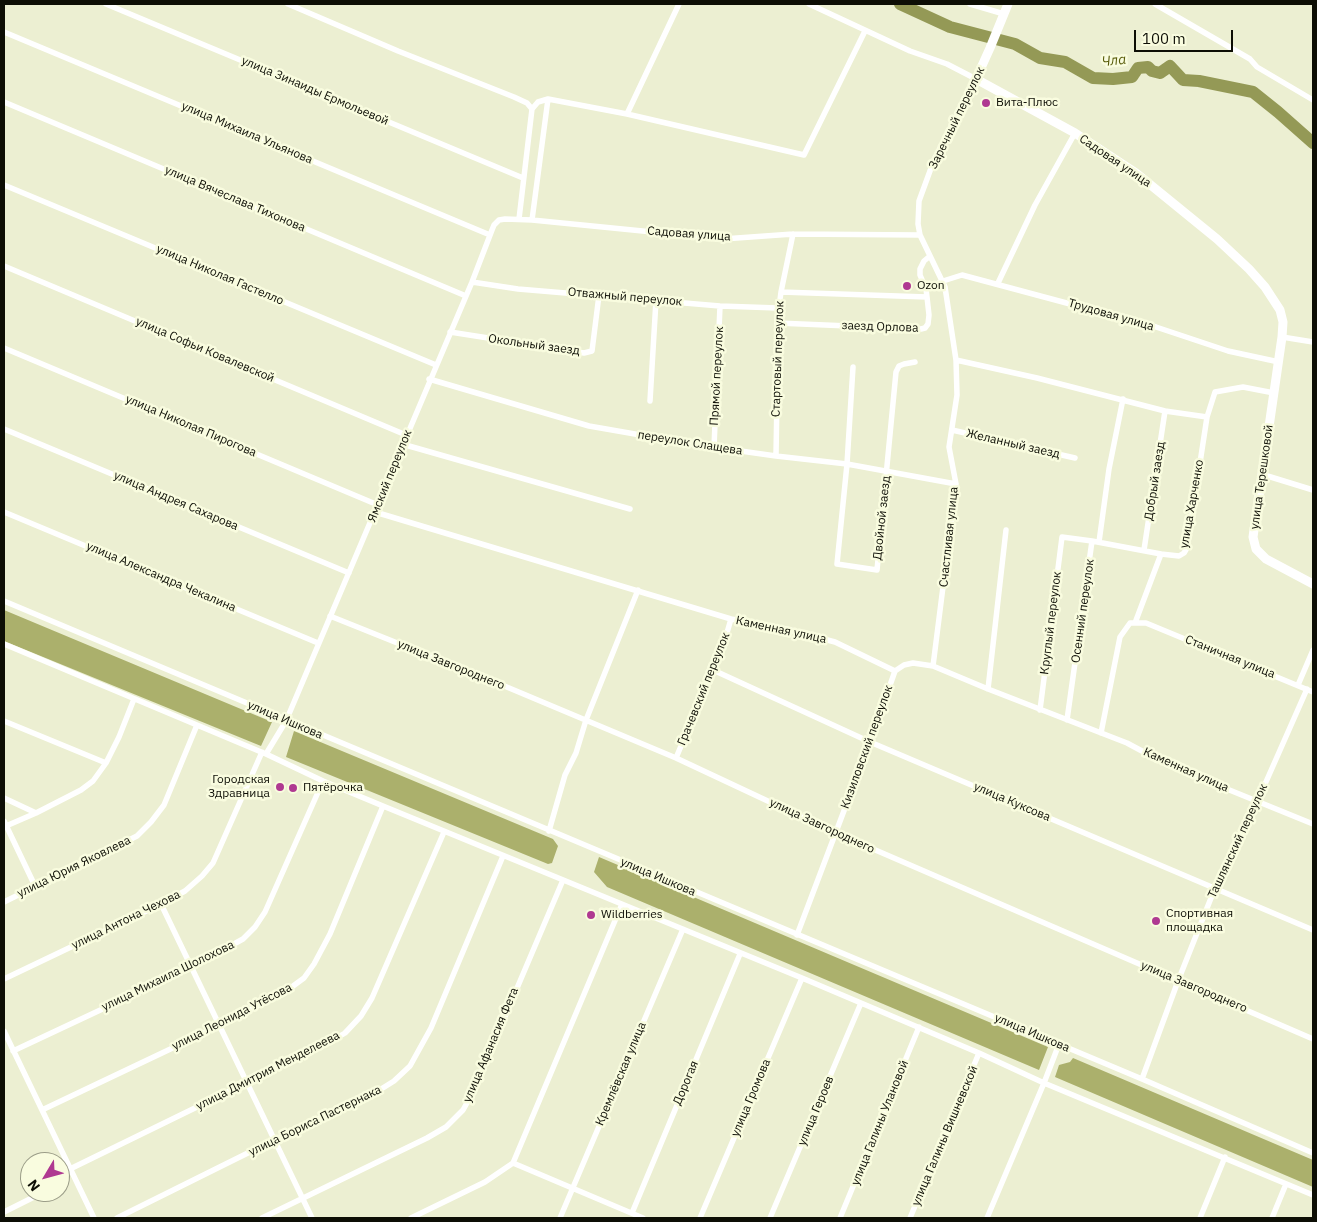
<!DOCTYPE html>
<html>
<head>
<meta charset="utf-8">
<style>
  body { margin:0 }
  #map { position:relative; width:1317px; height:1222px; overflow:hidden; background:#ecefd2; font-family:"IBM Plex Sans",sans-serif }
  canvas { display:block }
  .frame { position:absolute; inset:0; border:5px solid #0d0e05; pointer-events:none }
  .north { position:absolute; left:20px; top:1152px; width:50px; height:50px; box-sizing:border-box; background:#f9fcdf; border:1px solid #9b9d88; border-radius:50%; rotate:233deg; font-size:14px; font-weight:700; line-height:20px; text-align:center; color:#0d0e05 }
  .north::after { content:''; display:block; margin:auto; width:18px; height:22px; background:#af3991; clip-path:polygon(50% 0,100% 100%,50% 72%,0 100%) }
  .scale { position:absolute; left:1134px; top:30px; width:99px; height:22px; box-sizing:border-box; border:2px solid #0d0e05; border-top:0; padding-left:6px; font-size:15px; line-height:18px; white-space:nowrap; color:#0d0e05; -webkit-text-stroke:4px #f9fcdf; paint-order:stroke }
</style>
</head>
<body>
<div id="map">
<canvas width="1317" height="1222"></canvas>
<div class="frame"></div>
<div class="north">N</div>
<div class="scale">100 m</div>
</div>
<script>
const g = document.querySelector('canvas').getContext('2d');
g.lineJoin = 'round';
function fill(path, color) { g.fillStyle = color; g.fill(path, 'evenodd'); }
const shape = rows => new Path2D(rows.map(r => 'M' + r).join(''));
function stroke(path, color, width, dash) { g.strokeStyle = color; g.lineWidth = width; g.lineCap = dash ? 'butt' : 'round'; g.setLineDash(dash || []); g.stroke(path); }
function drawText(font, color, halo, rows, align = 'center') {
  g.font = font + ' "IBM Plex Sans",sans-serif'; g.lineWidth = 5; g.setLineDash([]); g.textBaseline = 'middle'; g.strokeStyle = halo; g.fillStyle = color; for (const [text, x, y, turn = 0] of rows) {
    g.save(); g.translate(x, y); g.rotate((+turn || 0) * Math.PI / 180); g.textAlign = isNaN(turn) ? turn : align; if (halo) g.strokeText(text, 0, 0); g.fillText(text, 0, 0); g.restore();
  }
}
fill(shape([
  [4,610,272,722,261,746,4,641],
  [294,731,553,839,558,846,552,863,548,864,286,757],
  [599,857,1048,1047,1039,1070,607,887,594,872],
  [1073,1058,1313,1160,1313,1187,1055,1077,1059,1065,1070,1062]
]), '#abb06c');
stroke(shape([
  [900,4,950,27,1015,44,1040,58,1065,62,1093,78,1113,79,1132,77,1138,68,1148,67,1152,71,1160,73,1170,66,1183,80,1199,81,1253,92,1278,112,1313,143]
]), '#949956', 12);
stroke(shape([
  [106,4,523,178],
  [288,4,398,51,514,97,527,103,532,109],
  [809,4,910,51,947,64,976,79,934,160,919,201,918,224,920,235,945,287,956,360,957,395,949,447,956,484,933,666],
  [970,4,1004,14],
  [1155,4,1250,59,1257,67,1313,100],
  [4,32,490,235],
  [4,102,466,296],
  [627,114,679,4],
  [4,185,436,365],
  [519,219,532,109,538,102,548,99,627,114,804,155,865,31],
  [532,220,548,99],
  [4,266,406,435],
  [472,282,518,289,720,306,778,308],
  [998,283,1035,205,1075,133],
  [926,289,920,275,920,269,924,261,930,256],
  [927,297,926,289,943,281,962,275,1156,327,1228,351,1279,362],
  [777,323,921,329,925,328,928,324,929,315,927,297,781,292],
  [450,332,584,353,592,351,599,295],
  [1282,337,1313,342],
  [4,348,378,505],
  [956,360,1037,378,1165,411,1207,417],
  [853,367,847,464,837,564,877,570,896,372,899,366,904,364,915,362],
  [429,379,589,426,698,445,776,456,847,464,956,484],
  [650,401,656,300],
  [4,429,349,573],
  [952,430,1075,458],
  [402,444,630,509],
  [714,447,720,306],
  [776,456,778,337,777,323,781,292,793,234],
  [1261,474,1313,490],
  [4,512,318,643],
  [375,512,731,619,786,629,835,642,895,671,904,665,913,663,933,666,988,689,1127,743,1168,765,1313,824],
  [1099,542,1109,469,1123,399],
  [1144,550,1165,411],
  [4,601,1142,1079,1313,1153],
  [330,616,502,685,676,758,836,833,1313,1039],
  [1135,623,1161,554,1179,556,1184,553,1187,548,1207,417,1215,392,1243,387,1274,393],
  [4,644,266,754,323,781,383,806,802,978,979,1053,1044,1083,1313,1195],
  [713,670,870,742,1313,930],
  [1298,685,1313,650],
  [988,689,1006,530],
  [1040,710,1062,537,1092,541],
  [1067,720,1092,541,1161,554],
  [4,721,106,763],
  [1101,733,1120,637,1130,623,1146,623,1313,692],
  [266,754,286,721,472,282,492,230,494,225,499,220,505,219,532,220,723,239,793,234,920,235],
  [676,758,724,643,731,619],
  [4,798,36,813],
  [4,821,35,886],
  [6,826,36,813,81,790,93,781,106,763,119,737,134,699],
  [549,831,565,775,576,753,586,720,638,590],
  [4,902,137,836,151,822,164,805,197,725],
  [161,904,312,1218],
  [797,935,870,742,895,671],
  [4,979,161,904,185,891,202,876,213,863,262,752],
  [4,1031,94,1218],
  [13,1051,192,967,243,939,255,927,265,912,323,781],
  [1142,1079,1178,981,1215,888,1258,800,1307,689],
  [42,1110,221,1025,289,989,304,978,314,964,330,934,383,806],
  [513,1163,622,904],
  [60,1184,70,1169,328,1043,345,1033,361,1016,372,998,444,832],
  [4,1212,44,1192],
  [632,1213,740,954],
  [117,1218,274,1140,378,1091,394,1081,410,1066,431,1028,503,856],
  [262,1218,427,1138,446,1127,463,1110,472,1094,563,880],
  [411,1218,485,1182,513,1163,643,1218],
  [560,1218,683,929],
  [700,1218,802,978],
  [770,1218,861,1003],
  [840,1218,919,1027],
  [910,1218,979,1053],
  [987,1218,1044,1083,1059,1044],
  [1200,1218,1225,1157],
  [1272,1218,1286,1184]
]), '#fff', 5.5);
stroke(shape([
  [1008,4,990,48,976,79,1075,133,1136,173,1217,239,1249,269,1265,287,1280,310,1283,322,1282,337,1253,537,1256,549,1266,559,1313,584]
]), '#fff', 9);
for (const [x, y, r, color] of [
  [986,103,5,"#af3991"],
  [907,286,5,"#af3991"],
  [280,787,5,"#af3991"],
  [293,788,5,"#af3991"],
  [591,915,5,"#af3991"],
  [1156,921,5,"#af3991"]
]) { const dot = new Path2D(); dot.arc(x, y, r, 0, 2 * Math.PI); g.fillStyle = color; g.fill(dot); stroke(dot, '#f9fcdf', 2); }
drawText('12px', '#0d0e05', '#f9fcdf', [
  ["улица Зинаиды Ермольевой",315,91,23],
  ["Заречный переулок",957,118,-64],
  ["улица Михаила Ульянова",247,133,23],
  ["Садовая улица",1115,161,34],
  ["улица Вячеслава Тихонова",235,199,23],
  ["Садовая улица",689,234,4],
  ["улица Николая Гастелло",220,275,23],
  ["Отважный переулок",625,297,5],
  ["Трудовая улица",1111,315,16],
  ["заезд Орлова",880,327,2],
  ["Окольный заезд",534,345,8],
  ["улица Софьи Ковалевской",205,350,23],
  ["Стартовый переулок",778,359,-88],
  ["Прямой переулок",717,376,-87],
  ["улица Николая Пирогова",191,426,23],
  ["переулок Слащева",690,443,9],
  ["Желанный заезд",1013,444,13],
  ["Ямский переулок",390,476,-68],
  ["улица Терешковой",1262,477,-82],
  ["Добрый заезд",1155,481,-81],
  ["улица Андрея Сахарова",176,501,23],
  ["улица Харченко",1192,504,-80],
  ["Двойной заезд",882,518,-84],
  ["Счастливая улица",949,537,-84],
  ["улица Александра Чекалина",161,577,23],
  ["Осенний переулок",1083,611,-82],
  ["Круглый переулок",1051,623,-83],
  ["Каменная улица",781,630,12],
  ["Станичная улица",1230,657,22],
  ["улица Завгороднего",451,665,22],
  ["Грачевский переулок",704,689,-68],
  ["улица Ишкова",285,720,23],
  ["Кизиловский переулок",867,747,-70],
  ["Каменная улица",1186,770,24],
  ["улица Куксова",1012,802,23],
  ["улица Завгороднего",822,826,25],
  ["Ташлянский переулок",1238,841,-65],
  ["улица Юрия Яковлева",74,867,-26],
  ["улица Ишкова",658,877,23],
  ["улица Антона Чехова",126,920,-26],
  ["улица Михаила Шолохова",168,976,-26],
  ["улица Завгороднего",1194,987,23],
  ["улица Леонида Утёсова",232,1017,-27],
  ["улица Ишкова",1032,1033,23],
  ["улица Афанасия Фета",491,1045,-67],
  ["улица Дмитрия Менделеева",268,1071,-27],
  ["Кремлёвская улица",621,1074,-67],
  ["Дорогая",686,1083,-67],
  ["улица Громова",751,1098,-67],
  ["улица Героев",816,1111,-67],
  ["улица Бориса Пастернака",315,1121,-26],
  ["улица Галины Улановой",880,1123,-68],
  ["улица Галины Вишневской",945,1136,-67]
]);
drawText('12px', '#0d0e05', '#f9fcdf', [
  ["Вита-Плюс",996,103],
  ["Ozon",917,286],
  ["Городская",270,780,"right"],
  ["Здравница",270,794,"right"],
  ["Пятёрочка",303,788],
  ["Спортивная",1166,914],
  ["площадка",1166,928],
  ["Wildberries",601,915]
], 'left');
drawText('italic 14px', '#585b0a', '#f9fcdf', [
  ["Чла",1114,61,-6]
]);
</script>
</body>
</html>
